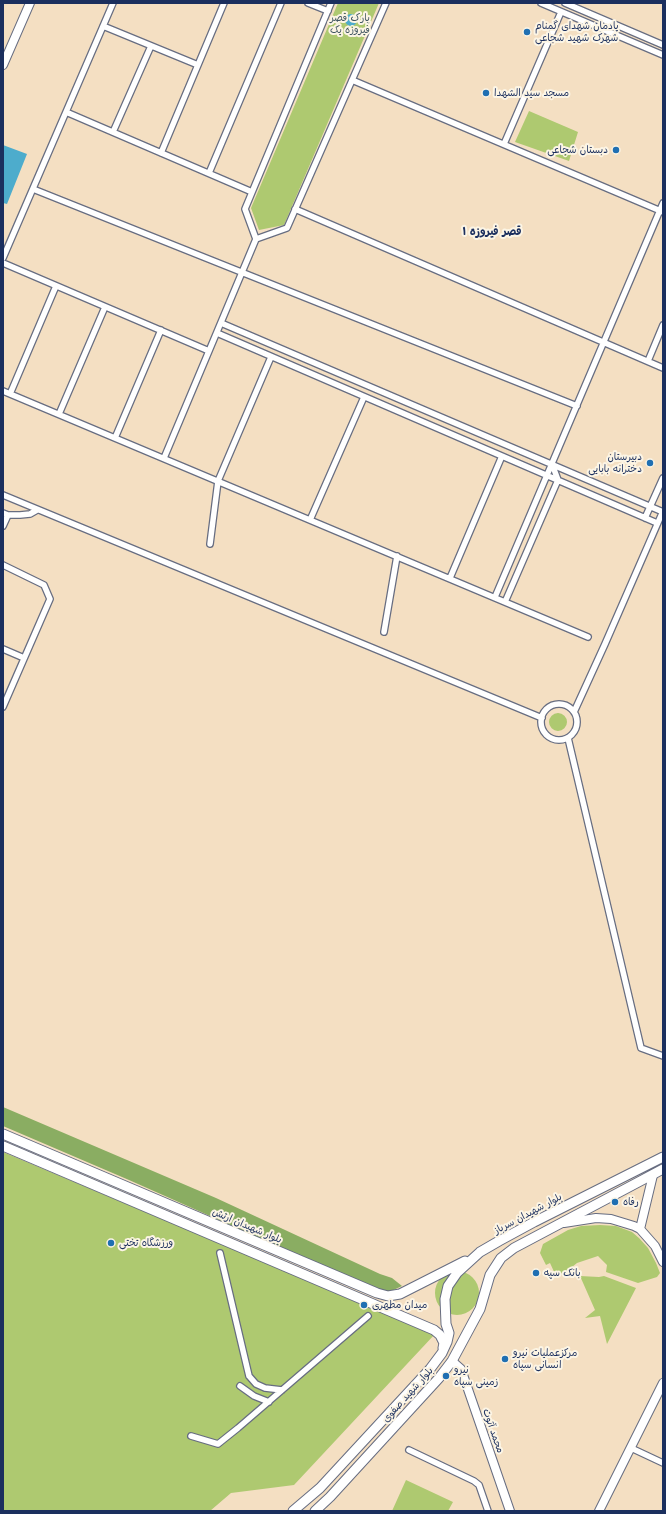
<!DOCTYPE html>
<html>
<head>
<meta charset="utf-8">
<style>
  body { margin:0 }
  #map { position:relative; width:666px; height:1514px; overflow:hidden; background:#f4dfc2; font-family:"Playpen Sans",sans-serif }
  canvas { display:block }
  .frame { position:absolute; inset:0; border:4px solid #1b2f5e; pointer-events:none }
</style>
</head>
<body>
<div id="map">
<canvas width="666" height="1514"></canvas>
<div class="frame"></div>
</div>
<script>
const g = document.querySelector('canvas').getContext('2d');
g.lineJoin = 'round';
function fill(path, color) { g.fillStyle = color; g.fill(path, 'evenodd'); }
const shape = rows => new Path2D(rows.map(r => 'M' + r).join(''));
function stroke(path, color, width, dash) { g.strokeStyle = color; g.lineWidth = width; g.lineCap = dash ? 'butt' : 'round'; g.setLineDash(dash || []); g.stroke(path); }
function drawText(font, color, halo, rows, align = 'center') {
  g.font = font + ' "Playpen Sans","Playpen Sans Arabic",sans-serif'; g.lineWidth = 4; g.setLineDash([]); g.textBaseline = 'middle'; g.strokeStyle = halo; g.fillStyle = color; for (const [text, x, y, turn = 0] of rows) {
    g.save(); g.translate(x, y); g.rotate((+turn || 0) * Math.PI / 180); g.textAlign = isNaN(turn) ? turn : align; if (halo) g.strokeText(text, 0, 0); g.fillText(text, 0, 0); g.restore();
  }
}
fill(shape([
  [338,3,379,3,284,225,259,230,251,208],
  [529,111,578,132,569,161,515,142],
  '549 722a9 9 0 1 1 18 0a9 9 0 1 1-18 0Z',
  [3,1152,435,1334,294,1485,231,1493,210,1511,3,1511],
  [600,1225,616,1226,632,1232,639,1238,648,1248,656,1263,660,1273,657,1277,638,1283,606,1272,607,1265,598,1256,577,1263,567,1271,556,1276,550,1263,546,1265,540,1253,543,1244,568,1230,581,1226],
  '435 1293a22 22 0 1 1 44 0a22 22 0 1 1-44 0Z',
  [580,1276,599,1277,604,1276,636,1288,607,1344,600,1316,585,1318,595,1310],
  [406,1480,453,1502,448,1511,392,1511]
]), '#aec970');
fill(shape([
  [3,1107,216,1198,380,1274,392,1278,402,1286,387,1293,372,1288,129,1180,3,1126]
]), '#8aad62');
fill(shape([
  '345 20a6 6 0 1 1 12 0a6 6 0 1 1-12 0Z',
  [3,145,27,154,7,204,3,203]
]), '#4daccc');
const street = shape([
  [308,3,328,11],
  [541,3,663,55],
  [565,3,663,45],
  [103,26,198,65],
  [352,80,663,212],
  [66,112,252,192],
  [113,132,151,46],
  [504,144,561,12],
  [161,153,224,3],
  [209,173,281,3],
  [33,189,577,406],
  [295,209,663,368],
  [256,239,287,228,386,3],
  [3,258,113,3],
  [3,263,209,351],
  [221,323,663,512],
  [217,333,657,523],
  [648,361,663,325],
  [3,391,588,637],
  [10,394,56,286],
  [59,414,105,307],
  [115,438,161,330],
  [164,458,256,239,245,209,331,3],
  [3,495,542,718],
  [3,513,8,515,20,515,30,514,37,510],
  [645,518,663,478],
  [310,520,364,397],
  [3,526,8,515],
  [210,544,218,481,271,357],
  [3,565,44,585,50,599,3,707],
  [450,578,502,456],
  [495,597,663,203],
  [505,602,558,480,552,464],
  [384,632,397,556],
  [3,649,24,658],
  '541 722a18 18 0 1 1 36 0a18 18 0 1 1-36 0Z',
  [574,712,605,644,663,511],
  [568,738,641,1048,663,1056],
  [220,1253,249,1376,256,1384,265,1388,282,1390],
  [240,1386,254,1396,269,1402],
  [191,1436,218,1444,238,1428,368,1316],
  [631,1448,663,1463],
  [409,1450,474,1481,479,1485,488,1511]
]);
const secondary = shape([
  [3,65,30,3],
  [564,1223,596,1218,611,1219,634,1226,640,1229,655,1246,663,1262],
  [640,1229,653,1175],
  [452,1361,461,1369,510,1511],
  [599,1511,663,1383]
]);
const primary = shape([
  [3,1134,377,1293,388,1296,400,1294,465,1261],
  [3,1146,434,1330,440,1335,444,1343,443,1348],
  [293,1511,320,1488,430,1369,442,1353,447,1342,449,1333,446,1324,445,1299,448,1286,457,1273,480,1252,499,1241,534,1222,663,1157],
  [315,1511,330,1497,439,1378,452,1361,480,1309,490,1275,501,1258,514,1248,663,1169]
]);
stroke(street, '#676d81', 8);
stroke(secondary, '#676d81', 10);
stroke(primary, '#676d81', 11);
stroke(street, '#fff', 5.5);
stroke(secondary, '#fff', 8);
stroke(primary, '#fff', 9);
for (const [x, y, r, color] of [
  [527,32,4,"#1f6fb2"],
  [486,93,4,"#1f6fb2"],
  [616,150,4,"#1f6fb2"],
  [650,463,4,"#1f6fb2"],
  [615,1202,4,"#1f6fb2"],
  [111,1243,4,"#1f6fb2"],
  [536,1273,4,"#1f6fb2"],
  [364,1305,4,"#1f6fb2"],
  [505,1359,4,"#1f6fb2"],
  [446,1376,4,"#1f6fb2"]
]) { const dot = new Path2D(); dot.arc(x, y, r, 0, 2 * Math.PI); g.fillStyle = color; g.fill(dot); stroke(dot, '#fcf5e5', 1.5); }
drawText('10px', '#405662', '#fcf5e5', [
  ["پارک قصر",350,18],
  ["فیروزه یک",350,30]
]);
drawText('10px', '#1b2f5e', '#fcf5e5', [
  ["یادمان شهدای گمنام",535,26],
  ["شهرک شهید شجاعی",535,38],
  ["مسجد سید الشهدا",494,93],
  ["دبستان شجاعی",608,150,"right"],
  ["دبیرستان",642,457,"right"],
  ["دخترانه بابایی",642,469,"right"],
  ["رفاه",623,1202],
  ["ورزشگاه تختی",119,1243],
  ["بانک سپه",544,1273],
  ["میدان مطهری",372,1305],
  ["مرکزعملیات نیرو",513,1353],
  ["انسانی سپاه",513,1365],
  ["نیرو",454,1370],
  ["زمینی سپاه",454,1382]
], 'left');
drawText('10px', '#1b2f5e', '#fcf5e5', [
  ["بلوار شهیدان سرباز",528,1214,-28],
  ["بلوار شهیدان ارتش",247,1226,23],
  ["بلوار شهید صفوی",408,1395,-48],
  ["محمد آتوت",493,1431,71]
]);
drawText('bold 11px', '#1b2f5e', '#fcf5e5', [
  ["قصر فیروزه ۱",492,232]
]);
</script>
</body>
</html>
